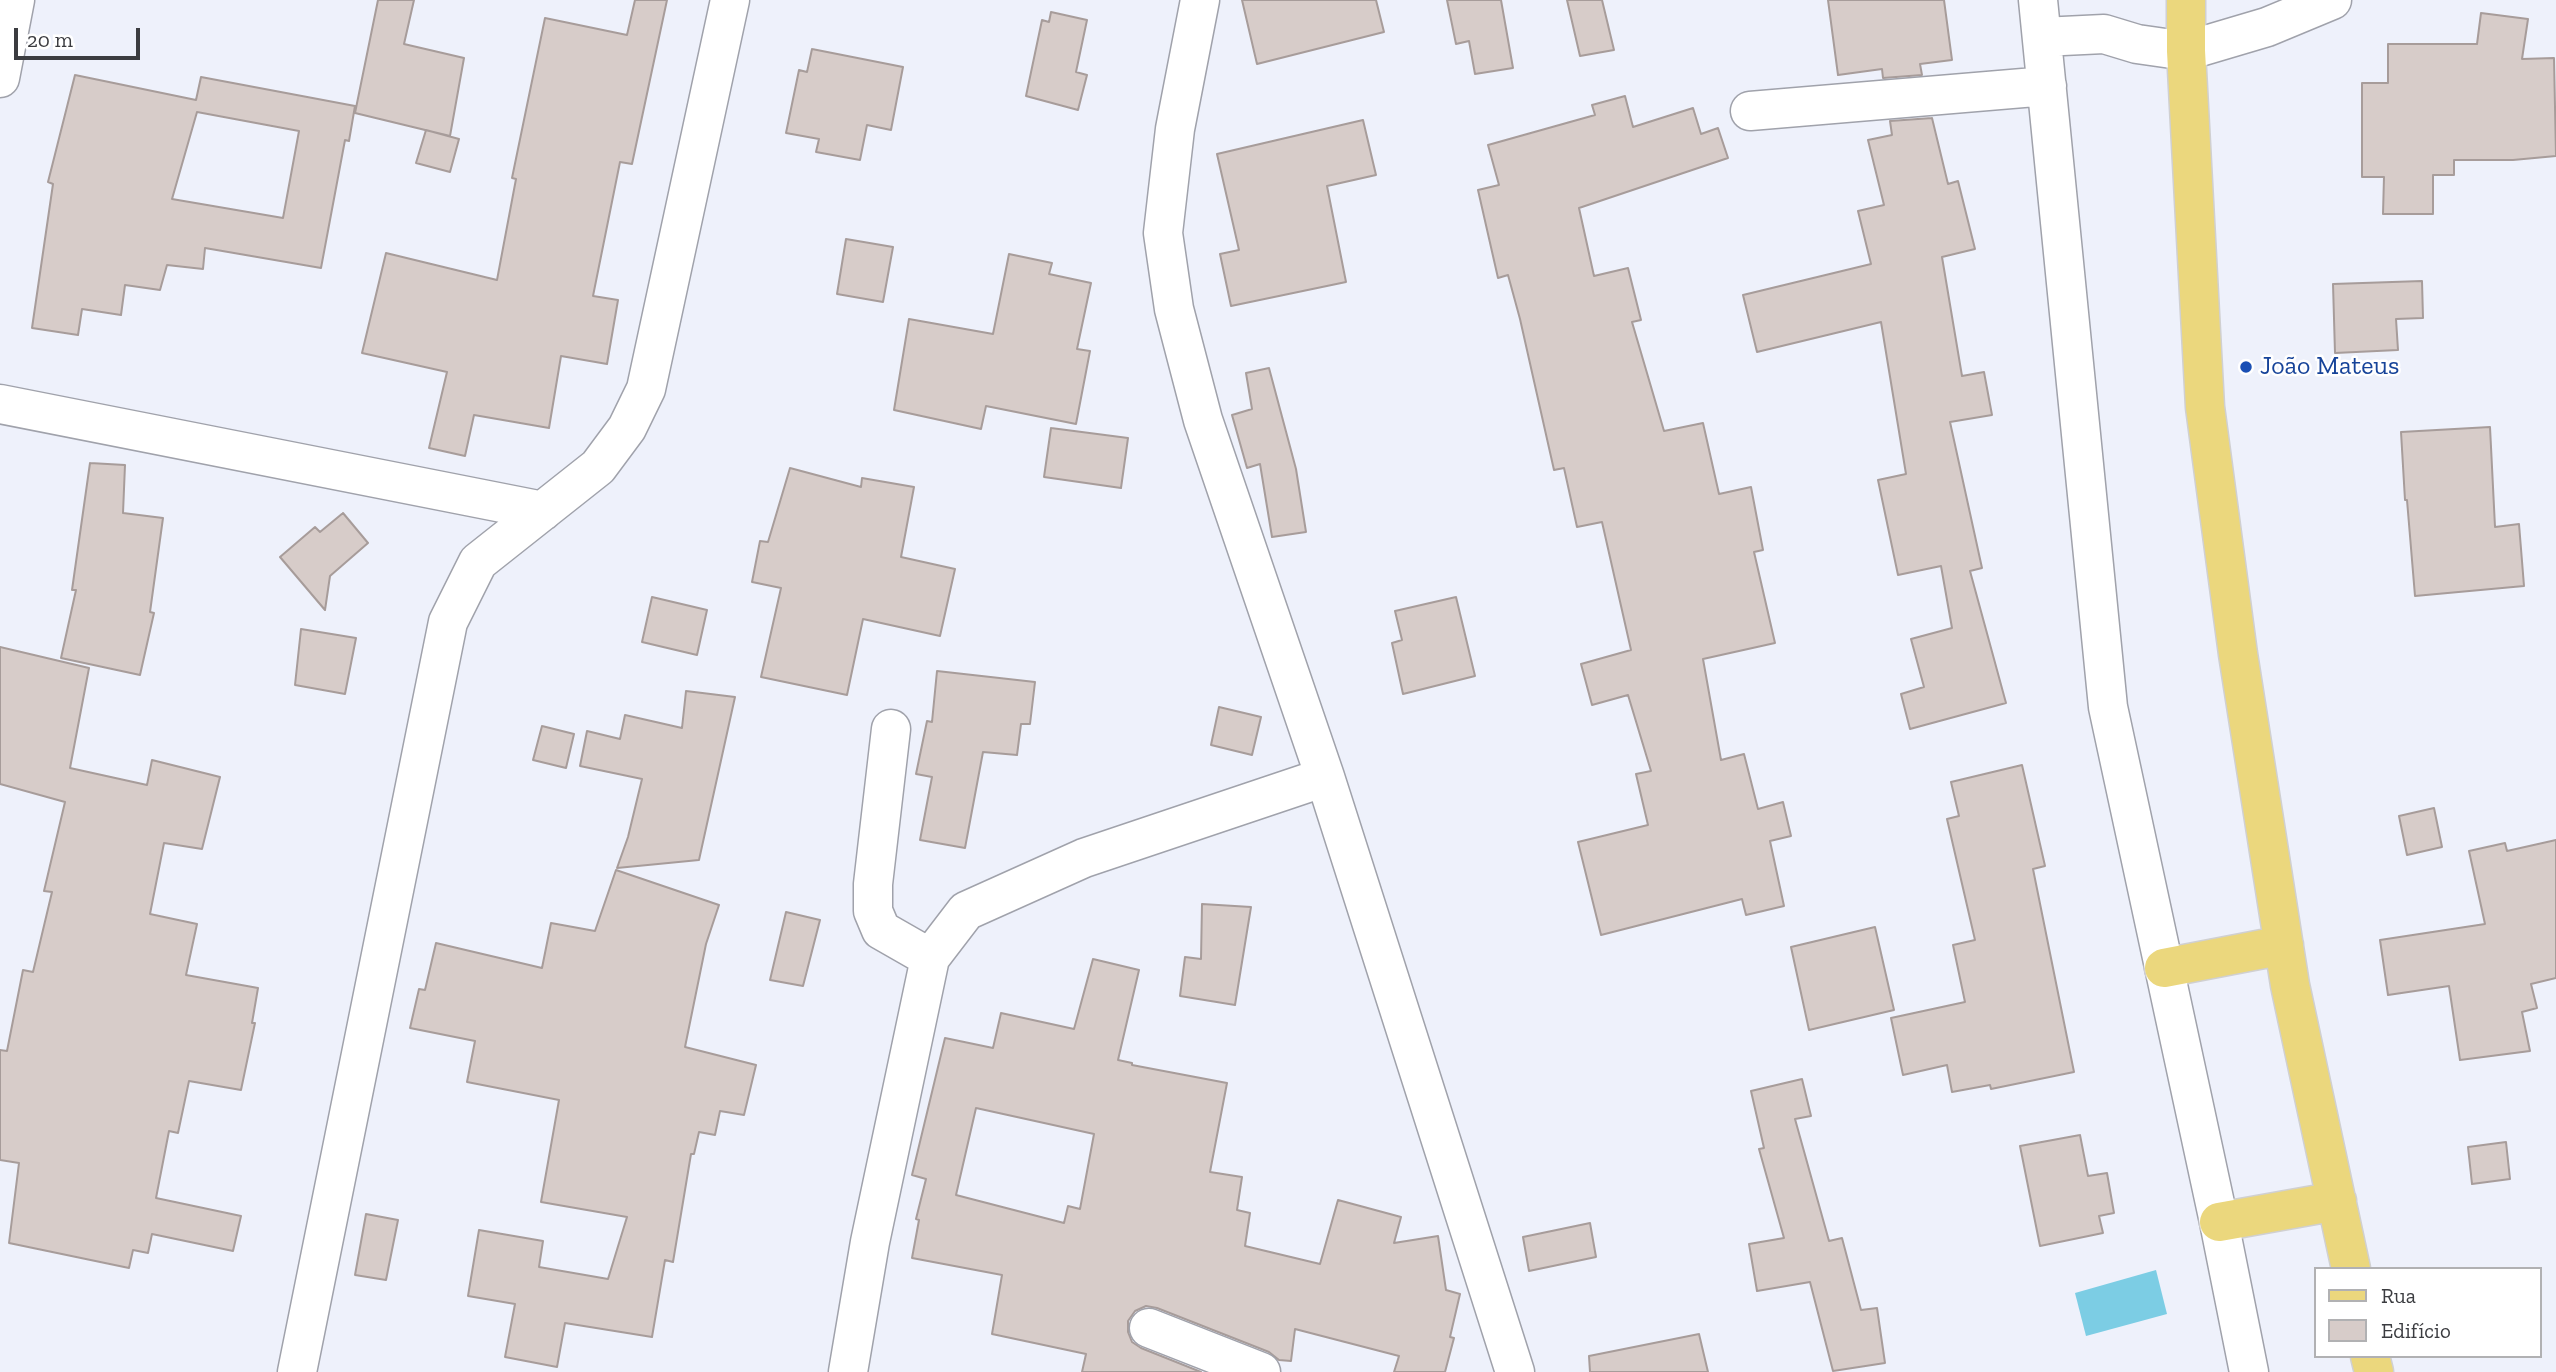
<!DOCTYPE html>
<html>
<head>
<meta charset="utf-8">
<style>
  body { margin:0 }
  #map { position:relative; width:2556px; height:1372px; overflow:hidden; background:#eef1fb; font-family:"Zilla Slab",serif }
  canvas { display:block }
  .legend { position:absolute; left:2314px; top:1267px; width:228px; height:91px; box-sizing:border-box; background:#fff; border:2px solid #b1b1b3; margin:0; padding:9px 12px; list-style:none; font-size:21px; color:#3b3c40 }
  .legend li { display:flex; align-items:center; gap:14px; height:35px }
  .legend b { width:35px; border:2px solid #b1b1b3 }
  .scale { position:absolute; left:14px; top:28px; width:126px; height:32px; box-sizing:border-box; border:4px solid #3b3c40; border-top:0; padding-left:9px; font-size:21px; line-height:24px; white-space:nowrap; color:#3b3c40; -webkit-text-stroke:5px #fff; paint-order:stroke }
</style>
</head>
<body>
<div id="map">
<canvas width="2556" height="1372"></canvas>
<ul class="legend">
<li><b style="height:9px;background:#ebd77d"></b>Rua</li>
<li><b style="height:19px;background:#d7ccc9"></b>Edifício</li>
</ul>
<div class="scale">20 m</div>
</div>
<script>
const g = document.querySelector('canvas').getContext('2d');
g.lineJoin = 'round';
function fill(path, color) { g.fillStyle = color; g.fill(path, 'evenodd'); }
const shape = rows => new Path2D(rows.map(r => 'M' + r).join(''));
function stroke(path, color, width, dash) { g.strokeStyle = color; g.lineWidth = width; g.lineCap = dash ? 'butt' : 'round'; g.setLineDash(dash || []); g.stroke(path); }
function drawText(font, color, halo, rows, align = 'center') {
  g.font = font + ' "Zilla Slab",serif'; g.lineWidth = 5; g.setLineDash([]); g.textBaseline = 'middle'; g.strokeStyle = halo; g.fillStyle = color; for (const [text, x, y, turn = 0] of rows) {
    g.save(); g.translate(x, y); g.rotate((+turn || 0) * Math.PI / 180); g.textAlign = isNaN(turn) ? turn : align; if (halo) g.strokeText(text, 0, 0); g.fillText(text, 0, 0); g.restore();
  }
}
fill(shape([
  [2156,1270,2167,1314,2086,1336,2075,1293]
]), '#7ccde4');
const building = shape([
  [378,0,414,0,404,44,464,58,450,136,355,113,378,0],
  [635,0,667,0,632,164,620,162,593,296,618,300,607,364,561,356,549,428,474,415,465,456,429,448,447,372,362,353,386,253,497,280,516,179,512,178,545,18,627,35,635,0],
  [1242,0,1376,0,1384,32,1257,64,1242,0],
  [1447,0,1501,0,1513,68,1475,74,1469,41,1456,44,1447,0],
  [1567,0,1602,0,1614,50,1580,56,1567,0],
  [1828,0,1944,0,1952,60,1920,64,1922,75,1883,78,1882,69,1838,75,1828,0],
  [1051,12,1087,20,1076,72,1087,75,1078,110,1026,96,1042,20,1049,22,1051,12],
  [2481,13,2528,19,2522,59,2554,58,2556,156,2513,160,2454,160,2454,175,2433,175,2433,214,2383,214,2384,177,2362,177,2362,83,2388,83,2388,44,2477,44,2481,13],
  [812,49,903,67,891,130,867,125,860,160,816,152,819,139,786,133,799,70,807,72,812,49],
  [75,75,196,100,201,77,355,106,349,141,345,140,321,268,205,248,203,269,167,265,160,290,125,285,121,315,82,309,78,335,32,328,53,184,48,182,75,75],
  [197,112,299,131,283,218,172,199,197,112],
  [1625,96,1633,127,1693,108,1701,134,1718,128,1728,158,1579,208,1594,276,1628,268,1641,320,1632,322,1664,431,1703,423,1719,494,1751,487,1763,550,1754,552,1775,643,1703,659,1721,760,1744,754,1758,809,1783,802,1791,836,1770,841,1784,906,1746,915,1742,899,1601,935,1578,842,1648,825,1636,774,1651,771,1628,695,1592,705,1581,664,1631,650,1602,522,1577,527,1564,468,1554,470,1520,319,1508,275,1498,278,1478,190,1499,185,1488,145,1595,115,1592,105,1625,96],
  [1932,118,1948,184,1958,181,1975,249,1942,257,1962,376,1984,372,1992,415,1950,422,1982,568,1970,571,2006,703,1910,729,1901,694,1924,687,1911,639,1952,628,1941,566,1898,575,1878,480,1906,474,1881,322,1757,352,1743,295,1871,264,1858,211,1884,205,1868,140,1892,135,1890,121,1932,118],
  [1363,120,1376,175,1327,186,1346,282,1231,306,1220,254,1239,250,1217,154,1363,120],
  [426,130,459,139,450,172,416,163,426,130],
  [846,239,893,247,883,302,837,294,846,239],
  [1009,254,1052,263,1049,274,1091,283,1077,349,1090,351,1076,424,986,406,981,429,894,410,909,319,993,334,1009,254],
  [2422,281,2423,318,2396,319,2398,350,2335,353,2333,284,2422,281],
  [1269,368,1296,469,1306,532,1272,537,1260,464,1247,468,1232,415,1252,409,1246,373,1269,368],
  [2490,427,2495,527,2519,524,2524,586,2415,596,2407,500,2405,500,2401,432,2490,427],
  [1051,428,1128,438,1121,488,1044,477,1051,428],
  [90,463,125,465,123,513,163,518,150,612,154,613,140,675,61,658,76,590,72,590,90,463],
  [790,468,861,487,862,478,914,487,901,557,955,569,940,636,863,619,847,695,761,677,781,588,752,582,760,541,768,542,790,468],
  [343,513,368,543,330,576,325,610,280,557,315,527,320,532,343,513],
  [652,597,707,610,697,655,642,642,652,597],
  [1456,597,1475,676,1403,694,1392,643,1402,640,1395,611,1456,597],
  [301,629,356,638,345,694,295,685,301,629],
  [0,647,89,668,70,768,147,785,152,760,220,777,202,849,164,843,150,914,197,924,186,975,258,988,252,1023,255,1023,241,1090,189,1081,178,1133,169,1131,156,1198,241,1216,233,1251,152,1234,148,1253,133,1250,129,1268,9,1243,19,1163,0,1160,0,1050,7,1051,23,970,33,972,52,892,44,891,65,802,0,784,0,647],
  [937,671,1035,682,1030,724,1021,724,1017,755,983,752,965,848,920,840,932,777,916,774,927,721,932,722,937,671],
  [686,691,735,697,699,860,617,868,628,837,642,779,580,766,587,731,620,739,625,715,682,728,686,691],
  [1219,707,1261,717,1252,755,1211,745,1219,707],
  [542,726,574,734,566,768,533,760,542,726],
  [2022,765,2045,866,2033,869,2074,1072,1991,1089,1990,1085,1952,1092,1947,1065,1903,1075,1891,1018,1965,1002,1953,945,1975,940,1947,819,1959,816,1951,782,2022,765],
  [2434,808,2442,847,2407,855,2399,816,2434,808],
  [2556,840,2556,978,2531,984,2537,1008,2522,1012,2530,1051,2460,1060,2449,986,2388,995,2380,940,2485,924,2469,851,2505,843,2507,851,2556,840],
  [616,870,719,905,706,944,685,1047,756,1065,744,1115,720,1111,715,1135,699,1132,694,1154,691,1154,673,1262,665,1260,652,1337,565,1323,557,1367,505,1357,515,1304,468,1296,479,1230,543,1241,539,1267,608,1279,627,1217,541,1202,559,1100,467,1082,475,1041,410,1028,419,989,425,990,436,943,542,968,551,923,595,931,616,870],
  [1202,904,1251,907,1235,1005,1180,996,1185,957,1201,959,1202,904],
  [786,912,820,920,803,986,770,980,786,912],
  [1875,927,1894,1010,1809,1030,1791,947,1875,927],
  [1093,959,1139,970,1118,1060,1132,1063,1132,1065,1227,1083,1210,1172,1242,1177,1237,1210,1250,1213,1245,1246,1320,1264,1338,1200,1401,1217,1394,1243,1438,1236,1446,1290,1460,1294,1450,1337,1454,1338,1445,1372,1394,1372,1399,1356,1295,1329,1291,1361,1279,1360,1269,1352,1157,1308,1146,1306,1135,1311,1128,1321,1128,1332,1132,1342,1141,1348,1201,1372,1082,1372,1086,1354,992,1334,1002,1275,912,1258,919,1220,916,1219,926,1179,912,1175,945,1038,993,1048,1001,1013,1074,1029,1093,959],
  [976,1108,1094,1134,1080,1209,1068,1206,1064,1223,956,1195,976,1108],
  [1802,1079,1811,1116,1795,1119,1829,1241,1842,1238,1861,1310,1877,1308,1885,1363,1833,1371,1810,1282,1757,1291,1749,1244,1784,1238,1759,1149,1764,1148,1751,1091,1802,1079],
  [2080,1135,2088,1176,2107,1173,2114,1213,2099,1216,2103,1233,2040,1246,2020,1146,2080,1135],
  [2506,1142,2510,1179,2472,1184,2468,1147,2506,1142],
  [366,1214,398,1220,386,1280,355,1275,366,1214],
  [1590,1223,1596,1257,1529,1271,1523,1237,1590,1223],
  [1699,1334,1708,1372,1590,1372,1589,1356,1699,1334]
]);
fill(building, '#d7ccc9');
stroke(building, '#a79c9a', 2);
const minor = shape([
  [1200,0,1175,129,1163,233,1174,309,1203,420,1325,777,1515,1372],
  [2038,0,2108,707,2219,1222,2249,1372],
  [2042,37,2104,34,2137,44,2186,51,2267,27,2332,0],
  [0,78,15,0],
  [1750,111,2047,86],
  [0,404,543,511],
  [891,729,873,884,873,911,881,930,930,958],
  [1149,1328,1261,1372],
  [297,1372,448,622,478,562,598,467,627,428,646,389,730,0],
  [848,1372,870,1242,930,958,966,911,1084,858,1325,777]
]);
const major = shape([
  [2186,0,2186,51,2205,407,2238,654,2290,985,2351,1269],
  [2164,968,2284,945],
  [2219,1222,2337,1201],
  [2370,1356,2374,1372]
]);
stroke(minor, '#a0a2ab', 41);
stroke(major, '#d0d0d1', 41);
stroke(minor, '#fff', 38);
stroke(major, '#ebd77d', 38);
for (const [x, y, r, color] of [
  [2246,367,7,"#1a4fb4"]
]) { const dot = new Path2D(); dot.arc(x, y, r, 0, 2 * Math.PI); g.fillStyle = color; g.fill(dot); stroke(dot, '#fff', 2.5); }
drawText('26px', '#164399', '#fff', [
  ["João Mateus",2260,367]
], 'left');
</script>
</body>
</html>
